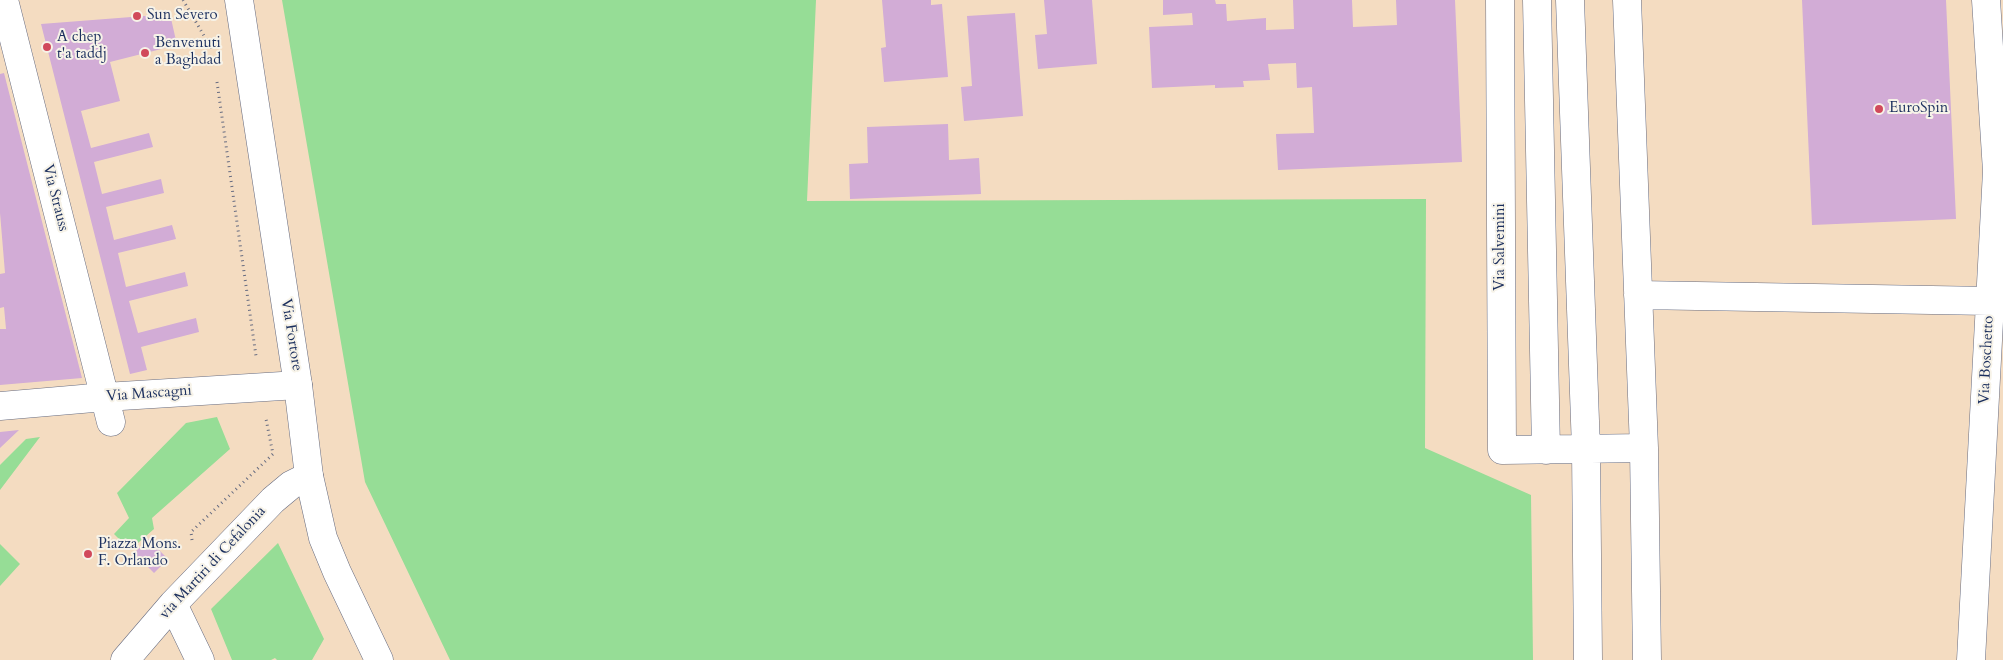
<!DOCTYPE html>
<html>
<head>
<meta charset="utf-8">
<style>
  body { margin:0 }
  canvas { display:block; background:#f4dcc1 }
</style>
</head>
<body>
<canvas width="2003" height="660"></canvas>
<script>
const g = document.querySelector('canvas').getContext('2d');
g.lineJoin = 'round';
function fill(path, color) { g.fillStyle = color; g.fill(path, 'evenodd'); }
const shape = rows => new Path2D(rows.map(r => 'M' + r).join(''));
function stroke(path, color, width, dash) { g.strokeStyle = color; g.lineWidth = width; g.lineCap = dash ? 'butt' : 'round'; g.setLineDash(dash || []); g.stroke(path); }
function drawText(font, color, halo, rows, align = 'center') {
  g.font = font + ' Cardo,serif'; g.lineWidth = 4; g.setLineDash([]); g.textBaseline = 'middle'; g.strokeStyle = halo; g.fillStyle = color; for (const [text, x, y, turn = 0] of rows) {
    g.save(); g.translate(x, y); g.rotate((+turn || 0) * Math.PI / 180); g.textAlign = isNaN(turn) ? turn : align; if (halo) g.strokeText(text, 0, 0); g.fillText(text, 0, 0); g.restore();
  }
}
fill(shape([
  [282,0,816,0,807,201,1426,199,1425,448,1531,495,1533,660,450,660,365,482],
  [217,417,230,449,152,518,154,529,130,550,114,534,129,518,117,493,186,423],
  [40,437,0,490,0,465,26,439],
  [278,543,324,639,312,660,277,660,275,658,271,660,232,660,211,609],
  [0,544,20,564,0,586]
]), '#96dd96');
fill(shape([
  [882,0,931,0,931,5,942,4,948,77,884,82,881,48,886,47],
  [1044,0,1092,0,1097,64,1038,69,1035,35,1047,34],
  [1163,0,1215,0,1216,4,1226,4,1227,21,1266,18,1266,30,1294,29,1293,0,1352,0,1353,27,1397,25,1396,0,1455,0,1462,162,1278,170,1276,134,1314,133,1312,87,1297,88,1296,63,1268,64,1270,80,1243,81,1244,87,1215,88,1215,85,1152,88,1149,27,1193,25,1192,13,1163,15],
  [1802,0,1946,0,1956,219,1812,225],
  [1015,13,1023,116,964,121,961,87,972,86,967,16],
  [170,14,177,45,110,62,120,101,81,111,91,148,149,133,153,147,94,162,102,194,161,179,164,193,106,207,114,240,172,225,176,239,118,253,126,287,185,272,188,286,129,301,138,333,196,318,199,332,141,347,147,370,130,374,41,24],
  [4,73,82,378,0,385,0,329,6,329,4,307,0,308,0,274,5,273,0,213,0,74],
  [948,124,949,160,979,158,981,194,850,199,849,164,868,163,867,127],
  [19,430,0,448,0,432],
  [148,539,168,559,154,573,134,553]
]), '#d2acd6');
const minor = shape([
  [4,0,111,422],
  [1500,0,1502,450,1644,448],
  [1537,0,1546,450],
  [1570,0,1586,449,1588,660],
  [1627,0,1644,448,1647,660],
  [1638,295,1990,301],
  [0,406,105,397,298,385],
  [173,604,200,660],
  [125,660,173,604,273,500,291,485,309,476],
  [1971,660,1997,171,1986,0]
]);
const tertiary = shape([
  [239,0,298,385,309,476,323,538,337,572,379,660]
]);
stroke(minor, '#676c81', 29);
stroke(tertiary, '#676c81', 29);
stroke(shape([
  [183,0,213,51],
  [217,82,256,356],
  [192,540,191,532,273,454,266,419]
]), '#676c81', 3, [1, 4]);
stroke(minor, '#fff', 28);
stroke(tertiary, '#fff', 28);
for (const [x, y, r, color] of [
  [137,16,5,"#d1495b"],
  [47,47,5,"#d1495b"],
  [145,53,5,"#d1495b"],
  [1879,109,5,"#d1495b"],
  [88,554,5,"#d1495b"]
]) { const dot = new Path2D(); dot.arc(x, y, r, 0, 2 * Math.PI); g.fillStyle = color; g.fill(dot); stroke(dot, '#f7f3e8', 2); }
drawText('15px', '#1b2f5e', '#f7f3e8', [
  ["Sun Severo",147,16],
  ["A chep",57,38],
  ["t'a taddj",57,55],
  ["Benvenuti",155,44],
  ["a Baghdad",155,61],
  ["EuroSpin",1889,109],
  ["Piazza Mons.",98,545],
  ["F. Orlando",98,562]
], 'left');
drawText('15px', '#1b2f5e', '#f7f3e8', [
  ["Via Strauss",55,198,76],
  ["Via Salvemini",1501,247,-90],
  ["Via Fortore",291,335,81],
  ["Via Boschetto",1987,360,-87],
  ["Via Mascagni",149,394,-4],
  ["via Martiri di Cefalonia",213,563,-47]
]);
</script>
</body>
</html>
